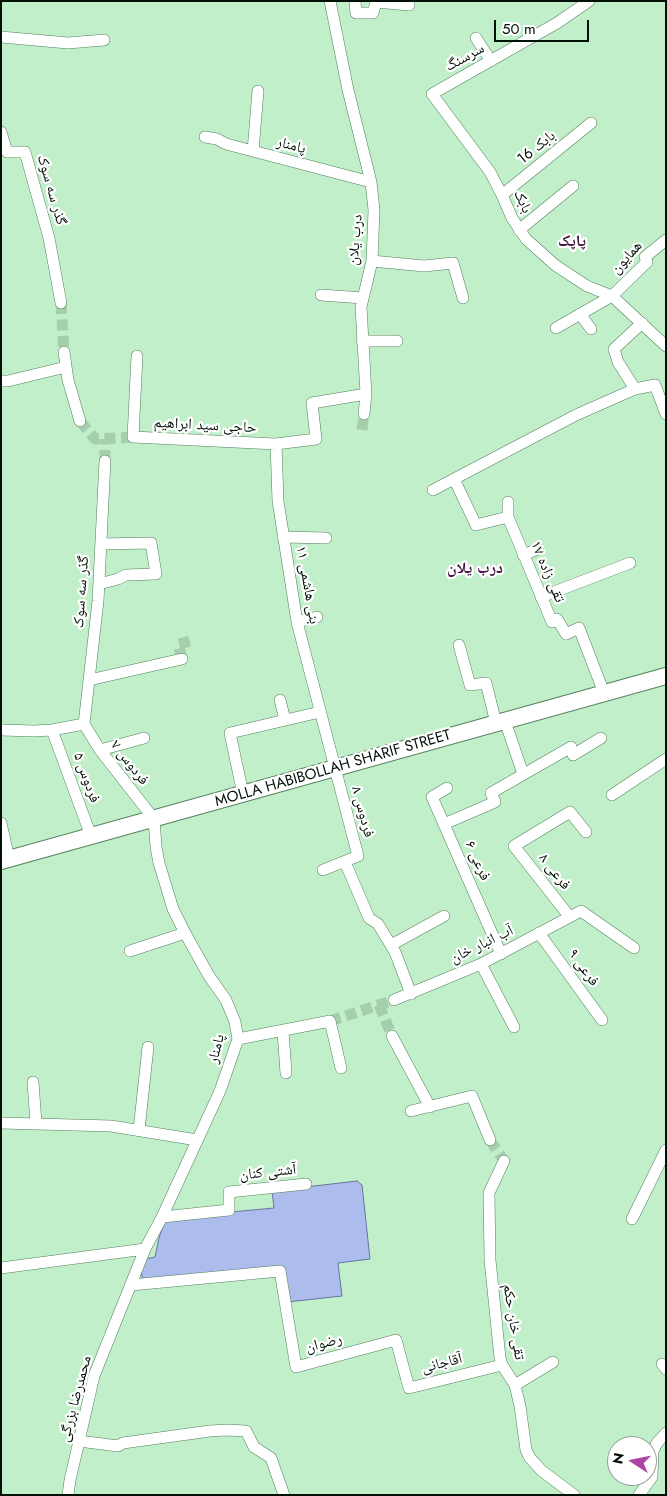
<!DOCTYPE html>
<html>
<head>
<meta charset="utf-8">
<style>
  body { margin:0 }
  #map { position:relative; width:667px; height:1496px; overflow:hidden; background:#c0efca; font-family:Jost,sans-serif }
  canvas { display:block }
  .frame { position:absolute; inset:0; border:2px solid #021005; pointer-events:none }
  .north { position:absolute; left:607px; top:1436px; width:50px; height:50px; box-sizing:border-box; background:#fff; border:1px solid #9a9f9b; border-radius:50%; rotate:281deg; font-size:14px; font-weight:700; line-height:20px; text-align:center; color:#021005 }
  .north::after { content:''; display:block; margin:auto; width:18px; height:22px; background:#ae44a6; clip-path:polygon(50% 0,100% 100%,50% 72%,0 100%) }
  .scale { position:absolute; left:494px; top:20px; width:95px; height:22px; box-sizing:border-box; border:2px solid #021005; border-top:0; padding-left:6px; font-size:15px; line-height:18px; white-space:nowrap; color:#021005; -webkit-text-stroke:4px #fff; paint-order:stroke }
</style>
</head>
<body>
<div id="map">
<canvas width="667" height="1496"></canvas>
<div class="frame"></div>
<div class="north">N</div>
<div class="scale">50 m</div>
</div>
<script>
const g = document.querySelector('canvas').getContext('2d');
g.lineJoin = 'round';
function fill(path, color) { g.fillStyle = color; g.fill(path, 'evenodd'); }
const shape = rows => new Path2D(rows.map(r => 'M' + r).join(''));
function stroke(path, color, width, dash) { g.strokeStyle = color; g.lineWidth = width; g.lineCap = dash ? 'butt' : 'round'; g.setLineDash(dash || []); g.stroke(path); }
function drawText(font, color, halo, rows, align = 'center') {
  g.font = font + ' Jost,"Noto Naskh Arabic",sans-serif'; g.lineWidth = 4.5; g.setLineDash([]); g.textBaseline = 'middle'; g.strokeStyle = halo; g.fillStyle = color; for (const [text, x, y, turn = 0] of rows) {
    g.save(); g.translate(x, y); g.rotate((+turn || 0) * Math.PI / 180); g.textAlign = isNaN(turn) ? turn : align; if (halo) g.strokeText(text, 0, 0); g.fillText(text, 0, 0); g.restore();
  }
}
const building = shape([
  [357,1181,362,1185,370,1259,338,1263,342,1296,287,1302,283,1267,143,1282,141,1271,145,1259,155,1257,159,1238,166,1218,274,1208,272,1191,357,1181]
]);
fill(building, '#acbcec');
stroke(building, '#6674a0', 1);
stroke(shape([
  [61,303,64,352],
  [80,421,95,439,133,437],
  [362,430,364,414],
  [105,461,105,439],
  [182,659,178,644,195,640],
  [379,1005,392,1036],
  [330,1021,394,1000],
  [490,1140,504,1161]
]), '#a4ceac', 11, [11, 5.5]);
const street = shape([
  [355,1,356,13,373,13,376,2,409,5],
  [589,1,557,23,432,94,490,172,502,195,512,218,526,239,555,265,567,273,587,286,612,296,666,346],
  [1,37,68,43,104,40],
  [476,38,491,61],
  [1,132,7,152,25,152,49,238,61,303],
  [205,137,217,139,226,144,371,182],
  [253,151,258,91],
  [502,195,591,123],
  [519,230,573,186],
  [372,261,424,266,453,263,463,298],
  [321,295,363,298],
  [580,314,591,329],
  [556,328,612,296,647,262,645,257,666,240],
  [362,341,397,341],
  [64,352,68,380,80,421],
  [137,356,133,437,276,444],
  [1,381,8,381,66,367],
  [635,389,618,362,614,349,642,323],
  [364,414,366,394],
  [454,479,476,525,508,517],
  [433,490,576,415,635,389,655,385,666,414],
  [508,502,508,517,552,622,557,619,566,634,579,628,604,693],
  [283,537,326,538],
  [523,555,538,549],
  [99,584,118,579,126,575,156,574,151,543,101,544],
  [541,597,630,563],
  [297,622,317,617],
  [459,645,470,685,486,683,496,723],
  [89,680,182,659],
  [280,700,285,720],
  [505,721,523,774],
  [84,724,98,601,105,461],
  [1,730,34,731,52,730,84,724],
  [52,730,91,836],
  [100,750,144,738],
  [447,788,432,797,501,954],
  [243,794,230,733,320,712],
  [612,795,666,759],
  [1,823,9,859],
  [444,824,495,802,491,793,571,747,573,755,601,738],
  [345,862,369,918,378,924,395,952,411,994],
  [323,870,358,856,297,622,278,501,276,444,316,439,312,403,366,394,361,307,372,261,374,210,371,182,348,90,330,1],
  [569,916,514,846,570,812,586,832],
  [539,933,602,1020],
  [391,945,444,916],
  [130,951,185,933],
  [481,964,514,1027],
  [394,1000,481,964,581,911,634,948],
  [283,1031,286,1073],
  [392,1036,430,1107],
  [238,1039,330,1021,341,1068],
  [33,1082,36,1123],
  [411,1111,472,1096,490,1140],
  [1,1123,111,1126,197,1140],
  [139,1130,148,1047],
  [504,1161,489,1193,490,1260,500,1358,502,1365,515,1385,520,1406,526,1450,530,1458,542,1471,574,1495],
  [162,1217,229,1210,229,1192,306,1184],
  [632,1219,666,1150],
  [1,1268,145,1249],
  [131,1285,280,1271,296,1367,396,1340,409,1388,502,1365],
  [662,1364,666,1369],
  [515,1385,553,1362],
  [79,1441,118,1446,123,1443,210,1431,226,1430,246,1431,254,1447,271,1458,284,1495],
  [68,1495,70,1480,94,1376,145,1249,162,1217,220,1091,238,1039,235,1022,226,1000,209,976,185,933,173,909,159,863,156,847,154,819,100,750,84,724],
  [639,1495,652,1477,653,1451,657,1443,666,1433]
]);
const secondary = shape([
  [1,861,666,676]
]);
stroke(street, '#537f5d', 12);
stroke(secondary, '#537f5d', 18);
stroke(street, '#fff', 11);
stroke(secondary, '#fff', 16);
drawText('15px', '#021005', '#fff', [
  ["سرسنگ",465,58,-29],
  ["پامنار",291,146,15],
  ["بابک 16",537,148,-39],
  ["گذر سه سوک",51,190,74],
  ["بابک",522,202,65],
  ["درب یلان",356,240,-85],
  ["همایون",627,258,-48],
  ["حاجی سید ابراهیم",205,426,3],
  ["تقی زاده ۱۷",547,572,67],
  ["بنی هاشمی ۱۱",307,585,80],
  ["گذر سه سوک",82,592,-86],
  ["فردوس ۷",129,763,52],
  ["MOLLA HABIBOLLAH SHARIF STREET",333,769,-16],
  ["فردوس ۵",86,778,70],
  ["فردوس ۸",362,812,75],
  ["فرعی ۶",477,861,66],
  ["فرعی ۸",554,872,52],
  ["آب انبار خان",482,945,-26],
  ["فرعی ۹",583,968,54],
  ["پامنار",217,1049,-76],
  ["آشتی کنان",268,1173,-6],
  ["تقی خان حکم",513,1322,81],
  ["رضوان",324,1344,-15],
  ["آقاجانی",442,1364,-14],
  ["محمدرضا بزرگی",76,1399,-75]
]);
drawText('bold 16px', '#481544', '#fff', [
  ["پاپک",572,242],
  ["درب یلان",475,569]
]);
</script>
</body>
</html>
